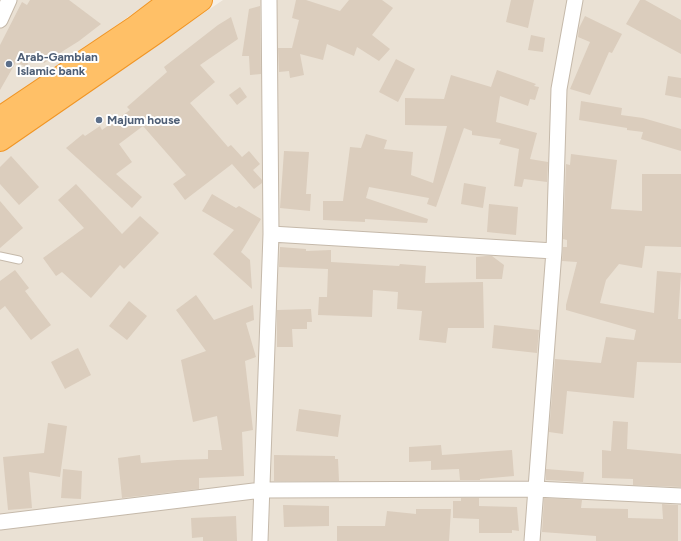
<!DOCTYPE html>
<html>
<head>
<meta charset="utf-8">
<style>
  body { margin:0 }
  canvas { display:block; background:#f5efe6 }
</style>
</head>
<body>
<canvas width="681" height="541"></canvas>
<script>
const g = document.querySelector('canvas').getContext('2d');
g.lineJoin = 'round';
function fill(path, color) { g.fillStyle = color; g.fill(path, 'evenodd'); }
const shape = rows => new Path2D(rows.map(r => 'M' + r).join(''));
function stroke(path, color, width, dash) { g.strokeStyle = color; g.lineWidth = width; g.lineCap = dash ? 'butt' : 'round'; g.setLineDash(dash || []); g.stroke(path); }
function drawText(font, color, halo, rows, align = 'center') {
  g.font = font + ' Figtree,sans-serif'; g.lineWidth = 4; g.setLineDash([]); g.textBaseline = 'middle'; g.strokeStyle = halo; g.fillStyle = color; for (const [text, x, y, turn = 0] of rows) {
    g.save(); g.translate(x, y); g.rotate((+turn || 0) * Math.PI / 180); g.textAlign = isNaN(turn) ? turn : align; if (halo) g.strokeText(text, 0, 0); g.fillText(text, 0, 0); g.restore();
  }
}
fill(shape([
  [0,0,152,0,22,92,0,106],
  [223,0,681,0,681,541,0,541,0,152]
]), '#eae1d4');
fill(shape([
  [30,0,69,0,101,24,79,41,44,63,35,52,26,67,16,62,0,90,0,45,22,2,27,5],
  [296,0,306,0,340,11,349,0,382,0,393,8,372,35,390,49,379,61,357,47,354,56,327,44,323,60,300,54,304,75,290,78,289,71,279,72,278,48,292,48,299,20,292,18],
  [511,0,534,0,528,28,506,22],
  [640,0,645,0,681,20,681,54,626,24],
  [260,6,261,74,250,75,249,56,242,56,249,9],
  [585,16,622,34,612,53,609,52,590,95,570,89,590,42,578,37,579,28],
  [231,17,238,39,200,65,215,82,190,103,228,147,231,145,242,157,249,151,260,164,253,170,262,180,262,183,254,189,232,164,185,200,173,184,186,175,143,126,119,144,132,162,116,174,142,197,132,208,66,148,83,134,85,136,100,126,102,130,130,110,127,107,167,72,164,67,218,25],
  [531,35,545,38,543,52,528,50],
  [396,59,415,69,398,102,379,92],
  [497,70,536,84,534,86,539,87,535,100,530,99,528,106,500,96,496,122,537,133,530,159,548,162,547,182,524,179,522,187,514,186,519,149,499,144,501,139,472,135,472,131,464,128,436,207,427,204,429,198,369,187,366,198,428,219,427,223,365,219,365,222,323,220,323,201,343,201,350,147,361,148,366,134,387,140,384,149,413,152,411,175,433,183,447,126,405,125,405,98,444,99,451,75,491,87],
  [668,76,681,78,681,98,665,95],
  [240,87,247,97,237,105,229,95],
  [581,101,622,108,621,115,643,118,681,129,681,151,641,139,643,132,627,130,627,128,579,120],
  [284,151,309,152,306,194,311,194,310,211,280,208],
  [571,154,617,160,611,209,642,211,642,174,681,174,681,247,645,246,642,268,619,264,606,280,600,303,654,313,657,271,681,273,678,319,681,319,681,363,637,362,634,398,567,391,563,434,549,432,555,359,601,363,606,337,634,340,636,330,566,310,566,305,577,262,562,261,563,247,567,247,567,240,563,239,566,164,570,165],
  [11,156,39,187,19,205,0,184,0,167],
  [464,183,486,187,483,208,461,204],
  [76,184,122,234,140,216,159,233,124,269,120,265,91,298,62,272,56,276,43,258,84,228,58,200],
  [212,194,236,208,239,206,261,219,241,252,250,260,252,289,213,254,234,230,202,211],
  [0,201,23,228,0,248],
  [489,204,518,207,516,235,487,232],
  [280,247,306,249,306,251,331,250,331,262,399,266,400,264,426,266,425,283,483,282,484,328,448,328,446,343,419,340,422,311,397,309,398,292,373,290,372,317,318,315,319,297,327,297,328,269,279,267],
  [486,256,492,256,504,265,502,279,476,279,476,257],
  [15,270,29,288,25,291,51,325,31,340,5,306,0,310,0,281],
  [196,295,214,320,253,305,254,320,246,323,256,357,245,361,253,430,242,432,244,476,199,478,199,489,122,498,118,458,140,455,141,463,177,460,208,459,208,450,222,450,217,416,193,422,181,360,206,351,176,310],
  [129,301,147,316,127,340,109,326],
  [311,309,312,322,307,322,307,329,292,329,293,347,277,347,277,310],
  [494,325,539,330,537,353,492,348],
  [78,348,91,375,65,389,51,362],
  [299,409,341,415,338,437,296,431],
  [613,421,628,422,627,449,681,454,681,487,633,485,633,479,602,478,602,450,611,451],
  [48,423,67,426,60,477,29,472,32,508,8,510,3,457,44,453],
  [441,445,442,455,512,450,514,476,480,479,480,480,460,480,459,469,431,470,431,461,409,462,409,447],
  [274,455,335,456,335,459,338,459,339,481,274,481],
  [63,469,82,471,81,499,61,498],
  [546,469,584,472,583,482,546,480],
  [461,498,479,498,479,506,517,507,519,531,512,530,512,533,479,533,479,519,453,518,453,501,461,501],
  [544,498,582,500,581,508,628,509,628,518,663,519,662,504,678,505,678,541,596,541,596,536,542,532],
  [283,505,329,506,329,526,284,527],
  [416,509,451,509,449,541,337,541,337,526,385,526,387,511,416,514],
  [236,516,237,541,203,541,203,537,192,538,191,518]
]), '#dbcdbd');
const lane = shape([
  [0,256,19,260]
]);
const street = shape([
  [0,20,9,0],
  [271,234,554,251],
  [0,522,262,490,535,489,681,496],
  [260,541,271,234,269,0],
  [532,541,554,251,559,89,575,0]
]);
const highway = shape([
  [0,118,134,28,171,0],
  [0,140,155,33,201,0]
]);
stroke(lane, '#c5b9aa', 9);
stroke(street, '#c5b9aa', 17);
stroke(highway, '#f09525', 24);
stroke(lane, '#fff', 7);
stroke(street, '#fff', 15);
stroke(highway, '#ffc067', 22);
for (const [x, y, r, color] of [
  [9,64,4,"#5c6f8a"],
  [99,120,4,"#5c6f8a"]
]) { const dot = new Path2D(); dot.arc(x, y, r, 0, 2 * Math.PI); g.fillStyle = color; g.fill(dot); stroke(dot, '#fff', 1.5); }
drawText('bold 12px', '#4e5e75', '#fff', [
  ["Arab-Gambian",17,57],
  ["Islamic bank",17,71],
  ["Majum house",107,120]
], 'left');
</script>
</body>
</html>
